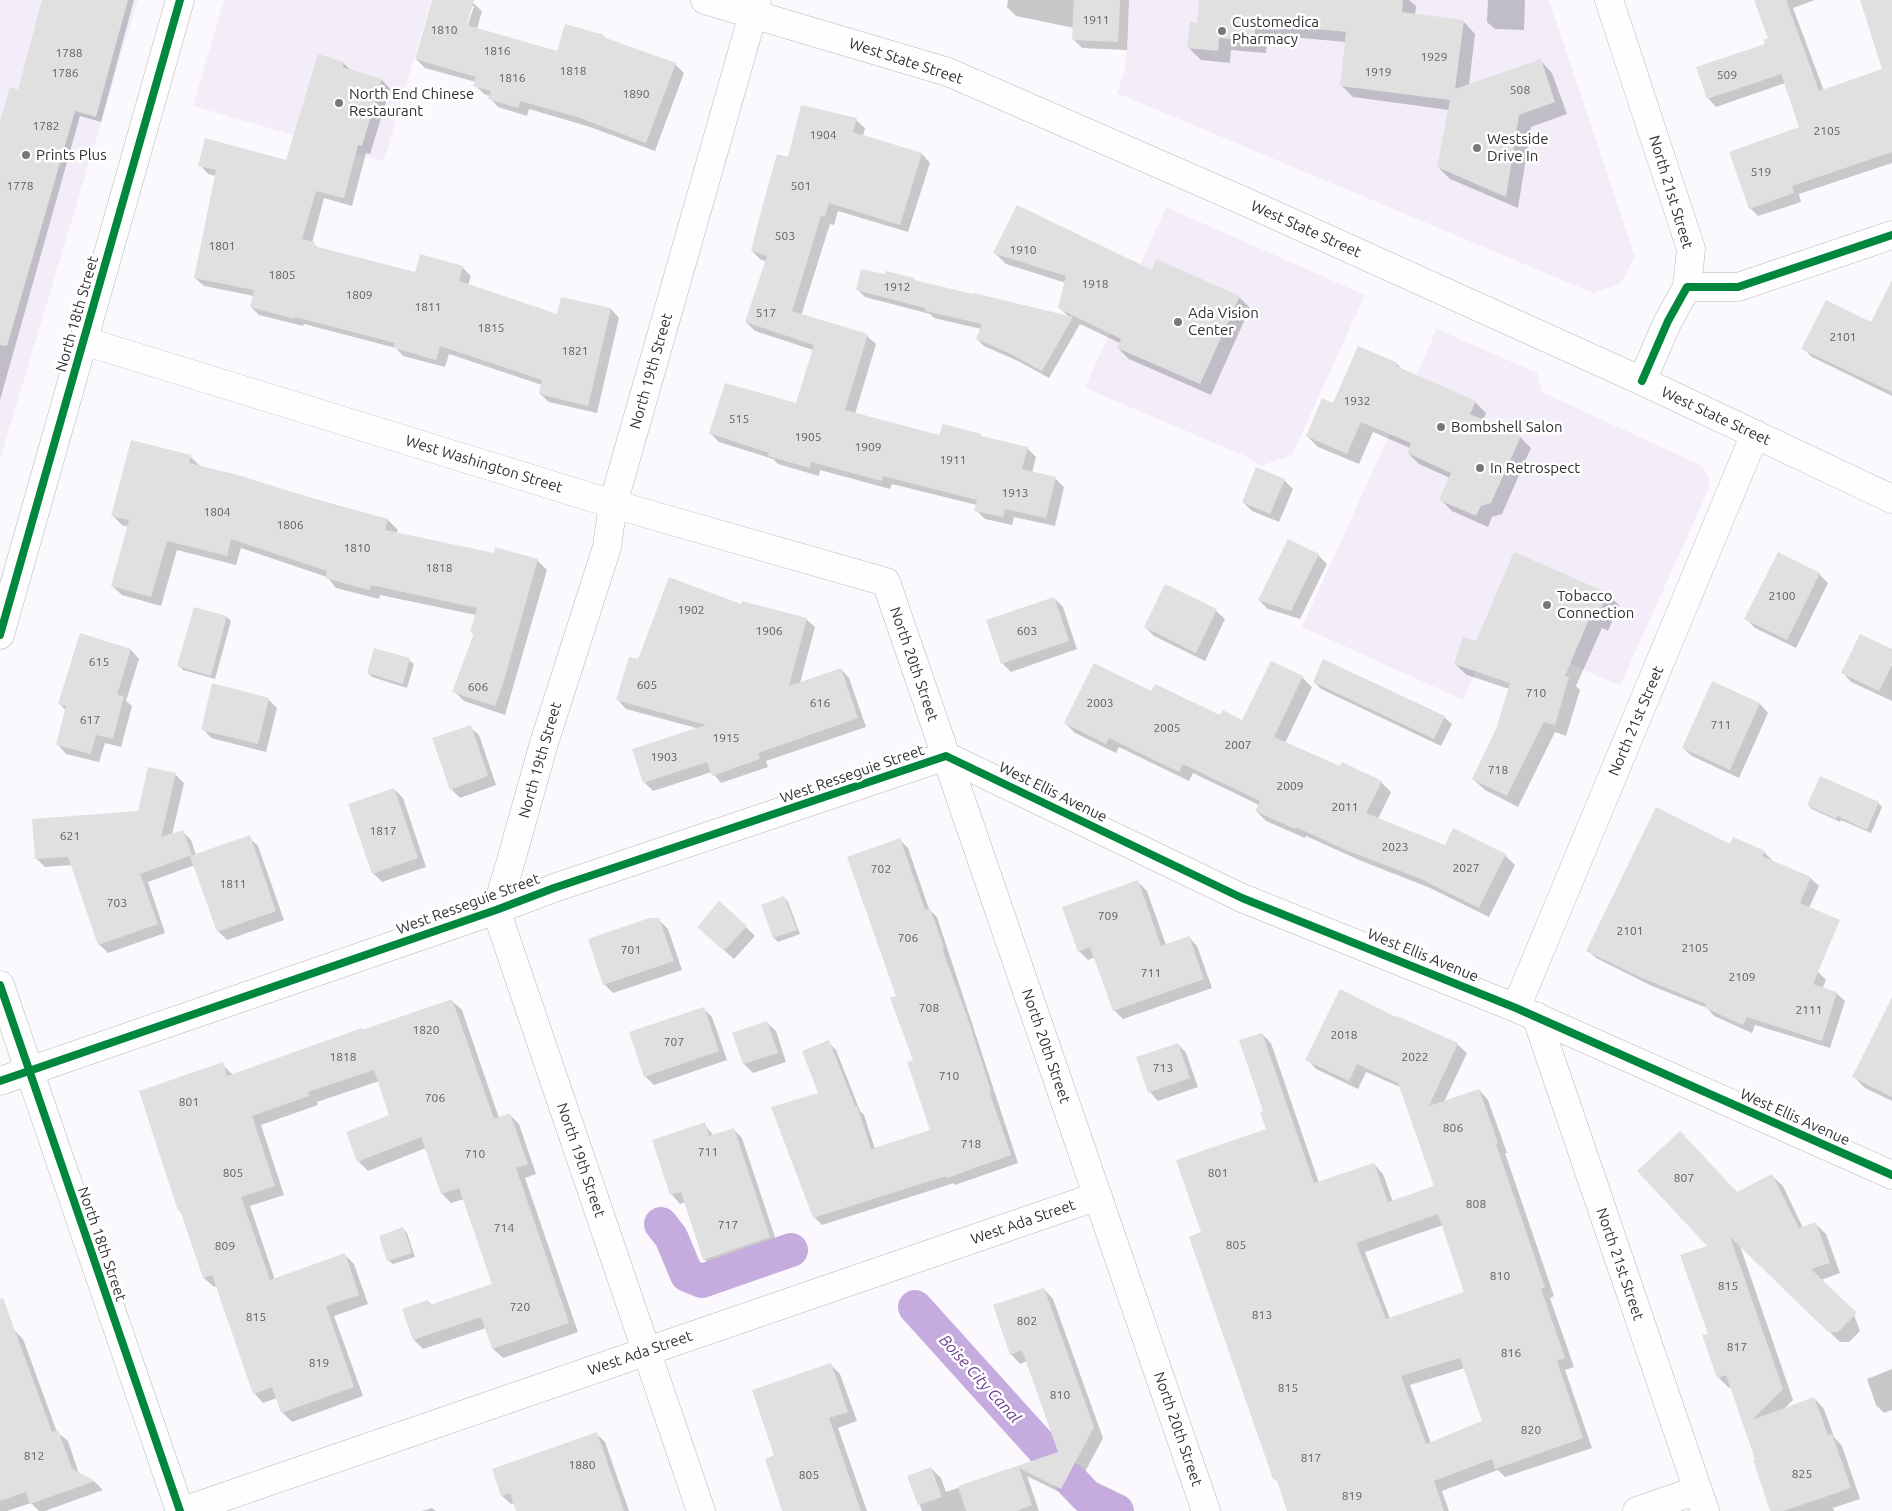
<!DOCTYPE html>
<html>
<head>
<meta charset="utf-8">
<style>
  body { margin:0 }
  canvas { display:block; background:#fbf9fd }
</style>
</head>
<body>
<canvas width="1892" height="1511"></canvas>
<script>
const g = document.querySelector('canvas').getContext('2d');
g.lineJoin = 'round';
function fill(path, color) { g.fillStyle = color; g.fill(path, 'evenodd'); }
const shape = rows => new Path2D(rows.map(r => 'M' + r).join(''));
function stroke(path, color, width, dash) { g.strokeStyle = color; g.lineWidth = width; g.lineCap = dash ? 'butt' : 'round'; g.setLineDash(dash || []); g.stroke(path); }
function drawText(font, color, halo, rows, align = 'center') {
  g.font = font + ' Ubuntu,sans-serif'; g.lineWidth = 5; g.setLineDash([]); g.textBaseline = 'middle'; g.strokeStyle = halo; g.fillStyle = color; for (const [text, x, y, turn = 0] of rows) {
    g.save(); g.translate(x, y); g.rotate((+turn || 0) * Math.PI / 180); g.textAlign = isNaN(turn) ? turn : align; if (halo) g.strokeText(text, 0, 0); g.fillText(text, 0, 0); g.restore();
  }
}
fill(shape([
  [0,0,138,0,0,459],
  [224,0,431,0,384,161,193,106],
  [1129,0,1549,0,1635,257,1620,284,1593,293,1117,93,1125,69],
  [1166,207,1365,295,1292,455,1261,466,1245,456,1085,388],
  [1437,329,1537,373,1542,392,1700,465,1706,472,1709,480,1709,488,1620,686,1495,629,1463,700,1302,627]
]), '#f2edf8');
fill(shape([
  [43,0,134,0,101,122,80,116,0,400,0,123,19,91],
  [433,0,465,0,473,3,482,11,477,29,558,53,603,36,606,39,675,64,684,73,655,151,587,126,529,109,527,116,498,107,490,98,490,96,484,94,475,85,476,82,425,68,416,59],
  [471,6,474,6,466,31,464,31],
  [1008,0,1129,0,1127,50,1082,48,1073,39,1074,28,1016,16,1007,7],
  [1201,0,1409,0,1416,6,1415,15,1463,21,1475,34,1469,85,1540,60,1552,73,1567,114,1531,127,1518,208,1450,179,1438,167,1449,110,1353,97,1341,85,1346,42,1268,35,1266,53,1231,50,1230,63,1201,60,1189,48,1198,24],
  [1488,0,1525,0,1524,30,1495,29,1487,22],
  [1755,0,1815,0,1793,8,1824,91,1892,115,1892,163,1799,194,1801,202,1758,216,1750,208,1800,128,1785,83,1716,107,1708,98,1767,45,1769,39],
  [343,63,352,71,382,80,390,89,370,154,366,153,352,206,324,198,312,243,319,248,416,274,462,267,471,276,468,285,558,316,611,309,619,318,597,413,549,402,540,394,542,385,449,354,445,367,403,356,396,348,304,324,303,326,259,315,251,307,254,296,204,286,195,278,216,176,208,174,200,165,287,161],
  [856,120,865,128,863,136,922,154,930,163,908,232,838,211,834,225,830,224,801,316,867,336,876,344,855,414,940,437,980,435,983,438,1027,448,1036,457,1032,473,1055,478,1064,487,1055,526,1014,517,1012,525,985,519,976,510,977,505,892,484,890,489,820,470,819,476,778,464,773,459,719,442,710,433,796,405,813,350,755,331,746,322,766,261,761,260,752,251,789,159],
  [995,253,1152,271,1239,297,1250,308,1211,395,1129,359,1118,348,1120,343,1080,324,1049,378,1018,361,984,346,977,339,981,329,934,318,930,314,865,297,858,290,914,279,917,282,1069,317,1059,307,1066,283,1006,264],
  [1892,314,1892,396,1812,357,1803,348,1872,323],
  [1397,364,1403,370,1475,402,1486,413,1483,421,1520,437,1531,448,1502,514,1492,517,1488,527,1452,511,1440,499,1450,478,1419,464,1408,453,1410,448,1373,432,1359,464,1318,447,1307,436,1333,404],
  [190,456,200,466,388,520,398,530,396,534,494,554,537,560,547,570,505,715,464,701,454,691,474,634,471,631,476,615,380,595,379,599,336,588,327,577,241,548,236,565,177,550,161,606,122,595,112,586,129,527,122,525,112,515],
  [1284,480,1293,489,1279,522,1252,511,1243,502],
  [1778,554,1819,574,1828,583,1796,648,1755,628,1746,619],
  [1318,555,1327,564,1300,619,1268,609,1259,600],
  [1165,586,1216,611,1225,619,1205,661,1154,636,1145,627],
  [1607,594,1619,605,1608,631,1602,628,1576,686,1580,690,1566,736,1555,732,1518,807,1485,790,1473,779,1497,729,1509,689,1467,675,1455,664,1476,642],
  [1054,598,1063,607,1077,649,1011,672,1002,663],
  [742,606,806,619,815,627,800,683,841,669,849,678,866,727,766,761,768,767,721,783,712,772,653,791,644,782,700,729,626,709,618,700,639,661],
  [194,608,227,617,231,621,215,679,183,670,179,666],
  [131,650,139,659,126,701,132,706,121,747,105,743,99,762,66,754,58,745,66,711,60,704],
  [1892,650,1892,701,1851,682,1843,673],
  [409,660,414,664,407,688,372,677,368,673],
  [1302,677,1312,687,1285,743,1340,768,1381,782,1391,792,1378,819,1445,846,1505,855,1515,865,1489,917,1430,888,1359,860,1306,836,1305,838,1266,821,1256,811,1259,805,1193,773,1189,781,1119,747,1116,753,1075,733,1065,723,1152,693,1221,717,1243,721],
  [1314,682,1444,717,1452,724,1441,746,1321,689],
  [1712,683,1760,704,1768,713,1739,778,1692,756,1683,748],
  [268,699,277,708,266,752,211,738,203,729],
  [470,727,479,735,496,785,460,798,451,789],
  [175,774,184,783,172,835,182,831,191,840,196,855,249,837,258,846,284,920,227,940,218,931,195,865,148,882,165,933,108,953,99,944,72,865,45,867,36,858,139,813],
  [394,789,403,798,426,867,382,882,373,873],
  [1878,803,1882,807,1871,833,1841,820,1840,822,1812,809,1808,805],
  [900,840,908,848,929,909,937,917,1018,1163,955,1185,954,1183,822,1225,814,1217,820,1093,828,1042,836,1050,860,1111,864,1115,875,1149,932,1131,914,1061],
  [1730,846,1764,852,1772,860,1771,862,1810,878,1819,886,1809,908,1818,972,1826,980,1822,989,1836,993,1845,1001,1830,1048,1755,1025,1752,1033,1714,1016,1707,1008,1652,986,1596,958,1587,950],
  [1138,882,1147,891,1166,945,1189,937,1197,946,1212,988,1123,1019,1114,1010,1095,957,1088,960,1079,951],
  [784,898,788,902,800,934,778,942,774,938,762,905],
  [659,920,668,929,682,970,613,993,604,984],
  [746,927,755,936,734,959,707,935],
  [452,1001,462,1010,499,1118,510,1115,519,1124,536,1174,525,1178,578,1332,503,1358,493,1349,486,1328,423,1349,414,1340,428,1301,432,1305,493,1284,464,1199,451,1203,442,1194,426,1148,368,1171,359,1162,347,1133,391,1116,379,1081,317,1102,318,1105,261,1125,284,1195,250,1206,275,1280,344,1254,354,1264,368,1304,334,1316,363,1396,292,1422,282,1412,277,1398,263,1403,254,1393,217,1286,214,1287,204,1278,182,1213,179,1210,222,1064,233,1075],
  [1892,1007,1892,1101,1865,1088,1854,1077],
  [703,1008,712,1017,727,1060,654,1085,645,1076],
  [1397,1019,1457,1044,1467,1053,1444,1102,1479,1090,1488,1100,1507,1153,1505,1153,1554,1296,1550,1298,1574,1367,1565,1370,1592,1448,1505,1477,1498,1470,1442,1491,1449,1511,1288,1511,1279,1483,1274,1478,1203,1233,1268,1130,1265,1111,1262,1034,1271,1043,1319,1183,1374,1164,1383,1174,1393,1202,1436,1187,1402,1088,1366,1072,1358,1089,1316,1069,1307,1059],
  [1443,1225,1465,1293,1390,1319,1365,1252],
  [1465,1368,1483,1422,1431,1443,1410,1385],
  [767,1023,776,1031,786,1062,753,1073,744,1064],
  [1178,1044,1186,1053,1198,1087,1158,1101,1150,1092],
  [704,1124,714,1136,733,1129,742,1138,778,1246,713,1268,704,1259,685,1202,680,1204,672,1195,653,1141],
  [1772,1176,1783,1186,1803,1228,1816,1224,1826,1234,1840,1273,1821,1280,1853,1312,1860,1331,1849,1342,1840,1342,1739,1243,1793,1400,1783,1410,1814,1398,1824,1409,1834,1437,1842,1446,1860,1499,1833,1508,1834,1511,1771,1511,1757,1460,1731,1387,1729,1388,1718,1377,1709,1334,1709,1246,1737,1193],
  [403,1229,407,1233,415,1257,393,1264,388,1260],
  [1044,1289,1053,1299,1103,1438,1071,1498,1027,1476,1039,1511,922,1511,909,1476,931,1468,941,1478,946,1492,1060,1452,1027,1361,1020,1364,1011,1354],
  [14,1330,23,1339,57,1432,68,1441,79,1474,95,1482,103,1490,45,1511,39,1511,31,1503,7,1511,0,1511,0,1335],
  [831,1365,840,1374,857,1421,838,1428,867,1511,784,1511,776,1456],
  [1892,1369,1892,1410,1884,1413,1876,1405,1867,1379],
  [596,1433,605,1442,629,1511,519,1511,515,1503,511,1504,502,1496],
  [432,1508,436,1511,422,1511]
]), '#0003');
stroke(shape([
  [661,1224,671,1237,687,1275,702,1281,791,1250],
  [915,1307,1045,1451],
  [1070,1479,1086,1496,1117,1511]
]), '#c6abdf', 34);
fill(shape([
  [42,0,128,0,96,117,75,111,7,346,0,345,0,121,10,87,18,90],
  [432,0,474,0,467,25,557,51,565,24,604,35,603,37,676,63,646,143,577,117,520,101,518,108,488,99,491,91,473,86,476,77,415,59],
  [1074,0,1120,0,1118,42,1072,40],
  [1199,0,1403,0,1402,12,1464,20,1455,89,1541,59,1555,102,1519,115,1506,197,1437,167,1450,100,1340,86,1346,32,1256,23,1254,42,1219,38,1218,51,1187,48,1190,22,1197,23],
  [1754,0,1786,0,1819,91,1882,69,1860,0,1892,0,1892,152,1792,186,1794,193,1749,209,1729,152,1799,127,1781,74,1707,99,1696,67,1765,44,1763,40,1768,38],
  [318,54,344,62,343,67,382,79,362,146,358,145,344,198,316,191,302,239,315,242,314,246,415,272,420,254,463,266,459,281,557,314,561,297,611,308,588,406,539,394,542,380,440,346,436,360,394,348,395,343,295,317,295,319,250,307,254,290,194,278,216,170,198,166,205,138,286,160],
  [801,105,857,118,853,132,922,153,900,225,829,203,825,217,821,216,792,311,868,334,845,410,939,435,943,424,981,434,981,436,1028,447,1022,469,1056,477,1046,518,1005,509,1003,517,974,511,977,500,883,476,882,481,811,462,810,468,768,456,769,453,709,433,725,383,796,403,814,345,745,322,767,256,751,251,764,200,777,154,788,157],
  [1017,205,1152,270,1156,259,1240,296,1200,384,1117,348,1121,339,1058,308,1066,276,993,253],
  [861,269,885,274,886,271,914,278,914,280,973,294,974,293,1073,317,1042,371,1009,353,976,339,982,324,925,311,925,308,856,290],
  [1892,280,1892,392,1801,349,1826,300,1871,322],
  [1358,346,1398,363,1396,366,1476,401,1470,414,1521,436,1491,503,1481,506,1476,516,1439,500,1451,473,1407,453,1411,443,1361,422,1347,454,1306,436,1322,398,1333,403],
  [131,440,191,455,189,463,238,475,343,508,344,507,388,519,385,530,494,553,495,547,538,559,503,684,495,706,452,692,474,633,470,632,477,608,371,585,369,590,325,578,327,571,231,539,227,556,167,541,151,597,111,586,129,520,111,516],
  [1256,467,1285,479,1270,514,1242,502],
  [1288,539,1319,554,1291,611,1258,600],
  [1514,552,1608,593,1596,620,1590,617,1565,676,1569,677,1555,725,1544,722,1507,796,1472,779,1496,729,1510,683,1454,664,1463,637,1476,641],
  [1778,552,1820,573,1787,640,1744,619],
  [669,577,741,604,742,601,807,618,789,686,841,668,858,718,758,753,760,759,712,776,707,762,643,783,632,749,706,725,616,700,629,657,638,659],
  [1165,584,1217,609,1196,653,1144,627],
  [1054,597,1069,641,1001,664,986,620],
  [194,607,227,616,211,676,177,666],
  [80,633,131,649,117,695,124,696,113,739,96,735,91,754,56,745,66,706,58,704],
  [1860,634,1892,649,1892,665,1879,691,1841,673],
  [374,648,410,658,403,684,367,673],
  [1323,659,1445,716,1434,739,1313,682],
  [1271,661,1303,676,1274,737,1340,766,1342,762,1382,781,1366,813,1445,845,1453,828,1506,854,1479,908,1419,878,1348,851,1296,827,1295,829,1255,811,1260,801,1183,764,1179,772,1109,738,1106,744,1064,723,1094,663,1151,691,1155,684,1220,715,1223,710,1242,720],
  [1712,681,1760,703,1730,770,1682,748],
  [212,683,269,698,258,744,201,730],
  [471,725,488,776,450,790,432,738],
  [148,767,176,773,161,837,183,830,192,855,140,874,158,924,98,945,68,857,35,859,32,819,138,811],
  [1820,776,1879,802,1867,830,1837,816,1836,819,1807,805],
  [394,788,418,858,372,874,348,804],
  [1656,807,1730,844,1733,837,1765,851,1762,856,1811,877,1800,903,1840,920,1813,984,1837,992,1822,1041,1747,1017,1743,1025,1705,1008,1706,1004,1642,978,1586,951],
  [250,835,276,911,217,932,190,856],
  [900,838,925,910,930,908,944,948,942,949,968,1019,991,1091,989,1091,1011,1155,947,1178,946,1176,813,1218,771,1107,818,1093,802,1051,829,1040,855,1106,857,1106,871,1149,930,1130,907,1062,913,1060,890,998,896,996,847,857],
  [1138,880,1161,946,1189,936,1204,979,1113,1011,1090,947,1078,952,1062,907],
  [784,896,797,930,773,938,761,905],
  [719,901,747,926,724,951,697,927],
  [649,918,659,918,674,961,603,985,588,939],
  [1340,989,1396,1017,1397,1016,1458,1043,1429,1106,1479,1089,1498,1143,1496,1144,1545,1287,1541,1289,1565,1358,1557,1361,1583,1438,1495,1469,1492,1459,1434,1481,1444,1511,1287,1511,1276,1478,1273,1479,1189,1237,1201,1232,1176,1160,1266,1129,1260,1112,1263,1111,1239,1040,1262,1033,1314,1183,1374,1163,1388,1202,1434,1186,1398,1083,1357,1064,1349,1081,1305,1060],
  [1438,1214,1464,1292,1386,1319,1356,1243],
  [1460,1358,1482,1421,1426,1444,1401,1376],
  [1892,997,1892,1097,1852,1077],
  [452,999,494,1119,510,1113,528,1164,516,1168,569,1323,492,1349,481,1317,413,1340,402,1309,428,1300,430,1305,492,1284,459,1188,441,1194,421,1137,357,1162,346,1132,389,1115,374,1070,308,1092,309,1096,252,1116,275,1186,241,1197,270,1280,345,1253,359,1295,326,1306,354,1387,281,1413,272,1387,253,1394,212,1275,203,1278,180,1210,178,1211,139,1091,223,1062,227,1076,362,1028,362,1030],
  [704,1007,719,1051,644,1077,629,1032],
  [767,1021,778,1053,743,1064,732,1033],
  [1178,1043,1190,1078,1148,1093,1136,1057],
  [705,1122,709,1136,734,1128,770,1237,703,1260,681,1192,670,1195,652,1140],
  [1680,1131,1737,1192,1772,1174,1799,1228,1816,1222,1830,1263,1811,1269,1857,1313,1838,1332,1828,1332,1730,1237,1783,1389,1752,1420,1814,1397,1828,1435,1832,1434,1851,1488,1783,1511,1770,1511,1753,1460,1755,1459,1726,1375,1717,1378,1702,1335,1708,1334,1680,1255,1707,1246,1637,1171],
  [403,1227,412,1253,387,1261,379,1236],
  [1044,1288,1094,1427,1061,1489,1019,1468,1032,1505,1016,1511,966,1511,958,1486,1058,1452,1022,1350,1010,1355,993,1305],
  [3,1298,52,1432,58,1430,72,1469,95,1481,30,1504,26,1492,0,1501,0,1299],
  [831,1363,848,1412,829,1418,861,1511,782,1511,765,1459,774,1455,752,1390],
  [597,1432,624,1511,516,1511,510,1493,501,1496,492,1469],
  [931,1467,942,1497,918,1505,907,1476]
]), '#e1e0e0');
const street = shape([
  [1609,0,1691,249,1687,287,1668,321,1642,381],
  [1687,287,1738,287,1892,235],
  [84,341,613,504,886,582,1206,1511],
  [0,985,180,1511],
  [1516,1008,1755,434],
  [1536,1016,1705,1511],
  [0,1081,496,910,554,888,946,756,1242,898,1516,1008,1892,1175],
  [183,1511,1098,1196],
  [701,1511,496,910,510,864,544,743,607,547,613,504,757,0],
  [1637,1511,1698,1490]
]);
const secondary = shape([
  [705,0,948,72,1246,202,1642,381,1892,499],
  [0,635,180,0]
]);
stroke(street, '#b7b6b9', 29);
stroke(secondary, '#b7b6b9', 29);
stroke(street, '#fefeff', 28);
stroke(secondary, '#fefeff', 28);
stroke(shape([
  [1642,381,1668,321,1687,287,1738,287,1892,235],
  [0,635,180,0],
  [0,985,180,1511],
  [0,1081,496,910,554,888,946,756,1242,898,1516,1008,1892,1175]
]), '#00873e', 8);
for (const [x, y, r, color] of [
  [1222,31,5,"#78777a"],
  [339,103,5,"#78777a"],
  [1477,148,5,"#78777a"],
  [26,155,5,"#78777a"],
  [1178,322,5,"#78777a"],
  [1441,427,5,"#78777a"],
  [1480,468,5,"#78777a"],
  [1547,605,5,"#78777a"]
]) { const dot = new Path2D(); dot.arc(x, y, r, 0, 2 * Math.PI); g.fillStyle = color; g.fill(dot); stroke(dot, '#fff', 2); }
drawText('12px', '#5f5e60', null, [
  ["1911",1096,20],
  ["1810",444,30],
  ["1816",497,51],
  ["1788",69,53],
  ["1929",1434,57],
  ["1818",573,71],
  ["1919",1378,72],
  ["1786",65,73],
  ["509",1727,75],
  ["1816",512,78],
  ["508",1520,90],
  ["1890",636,94],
  ["1782",46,126],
  ["2105",1827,131],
  ["1904",823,135],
  ["519",1761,172],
  ["1778",20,186],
  ["501",801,186],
  ["503",785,236],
  ["1801",222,246],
  ["1910",1023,250],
  ["1805",282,275],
  ["1918",1095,284],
  ["1912",897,287],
  ["1809",359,295],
  ["1811",428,307],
  ["517",766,313],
  ["1815",491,328],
  ["2101",1843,337],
  ["1821",575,351],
  ["1932",1357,401],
  ["515",739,419],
  ["1905",808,437],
  ["1909",868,447],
  ["1911",953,460],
  ["1913",1015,493],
  ["1804",217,512],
  ["1806",290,525],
  ["1810",357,548],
  ["1818",439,568],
  ["2100",1782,596],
  ["1902",691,610],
  ["1906",769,631],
  ["603",1027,631],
  ["615",99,662],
  ["605",647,685],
  ["606",478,687],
  ["710",1536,693],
  ["616",820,703],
  ["2003",1100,703],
  ["617",90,720],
  ["711",1721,725],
  ["2005",1167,728],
  ["1915",726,738],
  ["2007",1238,745],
  ["1903",664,757],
  ["718",1498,770],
  ["2009",1290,786],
  ["2011",1345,807],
  ["1817",383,831],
  ["621",70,836],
  ["2023",1395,847],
  ["2027",1466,868],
  ["702",881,869],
  ["1811",233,884],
  ["703",117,903],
  ["709",1108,916],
  ["2101",1630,931],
  ["706",908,938],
  ["2105",1695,948],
  ["701",631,950],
  ["711",1151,973],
  ["2109",1742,977],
  ["708",929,1008],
  ["2111",1809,1010],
  ["1820",426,1030],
  ["2018",1344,1035],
  ["707",674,1042],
  ["1818",343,1057],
  ["2022",1415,1057],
  ["713",1163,1068],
  ["710",949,1076],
  ["706",435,1098],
  ["801",189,1102],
  ["806",1453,1128],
  ["718",971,1144],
  ["711",708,1152],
  ["710",475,1154],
  ["805",233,1173],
  ["801",1218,1173],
  ["807",1684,1178],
  ["808",1476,1204],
  ["717",728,1225],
  ["714",504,1228],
  ["805",1236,1245],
  ["809",225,1246],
  ["810",1500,1276],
  ["815",1728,1286],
  ["720",520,1307],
  ["813",1262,1315],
  ["815",256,1317],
  ["802",1027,1321],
  ["817",1737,1347],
  ["816",1511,1353],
  ["819",319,1363],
  ["815",1288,1388],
  ["810",1060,1395],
  ["820",1531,1430],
  ["812",34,1456],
  ["817",1311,1458],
  ["1880",582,1465],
  ["825",1802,1474],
  ["805",809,1475],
  ["819",1352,1496]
]);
drawText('15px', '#323134', '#fff', [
  ["Customedica",1232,22],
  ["Pharmacy",1232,39],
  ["North End Chinese",349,94],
  ["Restaurant",349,111],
  ["Westside",1487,139],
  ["Drive In",1487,156],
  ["Prints Plus",36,155],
  ["Ada Vision",1188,313],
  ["Center",1188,330],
  ["Bombshell Salon",1451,427],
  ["In Retrospect",1490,468],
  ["Tobacco",1557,596],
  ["Connection",1557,613]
], 'left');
drawText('15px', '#323134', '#fff', [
  ["West State Street",906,61,18],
  ["North 21st Street",1671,192,73],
  ["West State Street",1306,229,24],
  ["North 18th Street",77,314,-74],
  ["North 19th Street",651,371,-74],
  ["West State Street",1716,416,25],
  ["West Washington Street",484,464,17],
  ["North 20th Street",914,664,71],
  ["North 21st Street",1636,721,-67],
  ["North 19th Street",540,760,-74],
  ["West Resseguie Street",852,774,-19],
  ["West Ellis Avenue",1053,792,26],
  ["West Resseguie Street",468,904,-20],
  ["West Ellis Avenue",1423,955,22],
  ["North 20th Street",1046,1046,71],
  ["West Ellis Avenue",1795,1117,24],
  ["North 19th Street",581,1160,71],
  ["West Ada Street",1023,1222,-19],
  ["North 18th Street",102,1244,71],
  ["North 21st Street",1620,1264,71],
  ["West Ada Street",640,1353,-19],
  ["North 20th Street",1178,1429,71]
]);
drawText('italic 16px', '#6b3b91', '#fff', [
  ["Boise City Canal",980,1379,48]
]);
</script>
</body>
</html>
